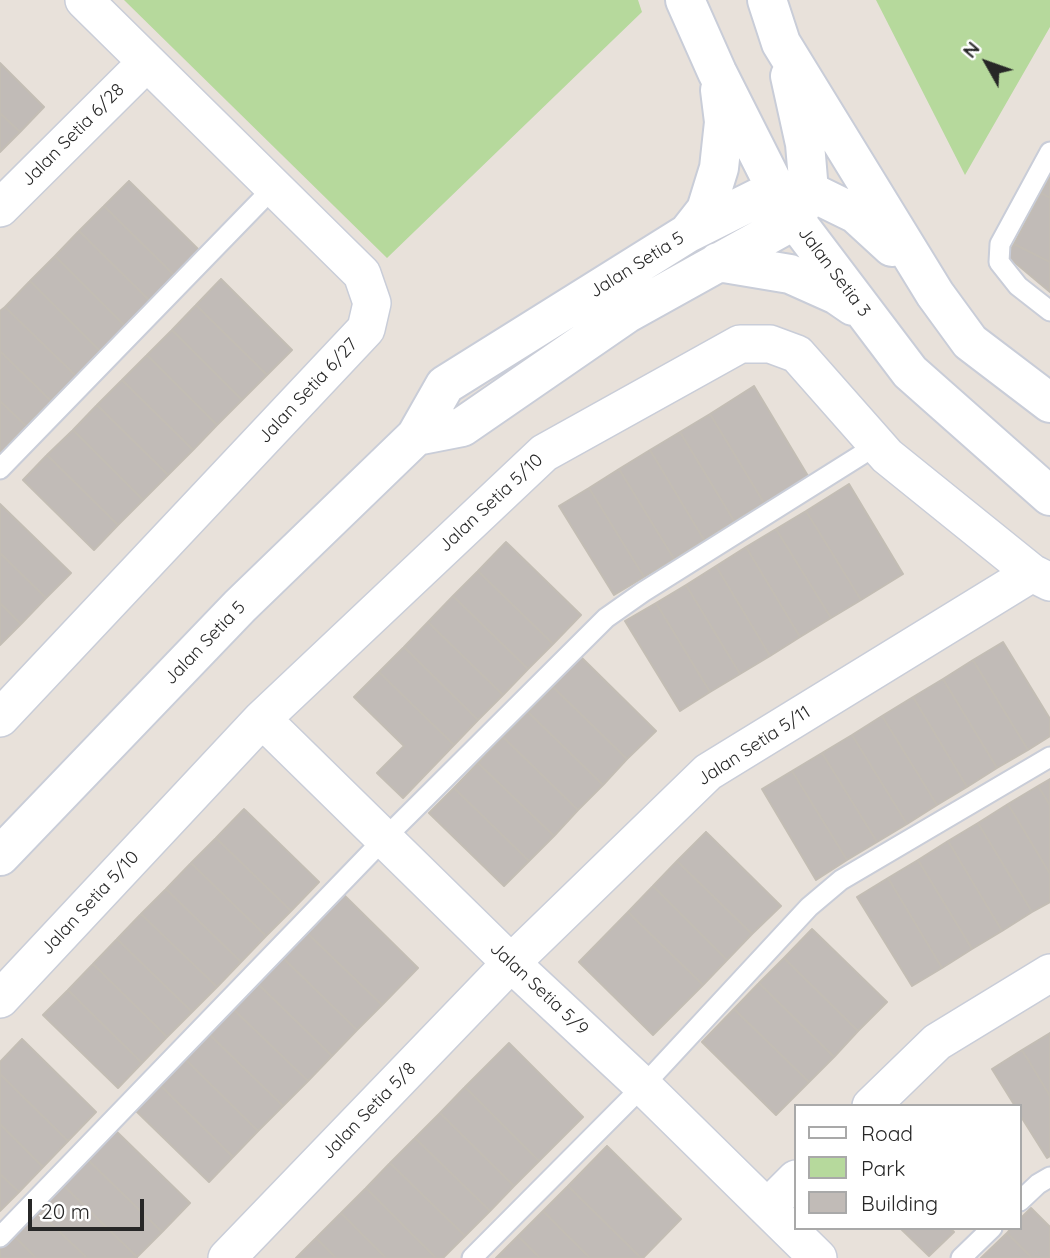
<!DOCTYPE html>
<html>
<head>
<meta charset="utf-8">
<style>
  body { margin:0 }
  #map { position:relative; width:1050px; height:1258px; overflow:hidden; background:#e8e1da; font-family:Quicksand,sans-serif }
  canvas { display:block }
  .legend { position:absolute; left:794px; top:1104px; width:228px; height:126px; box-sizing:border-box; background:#fff; border:2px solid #a9a9a9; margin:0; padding:9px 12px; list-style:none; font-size:21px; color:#272727 }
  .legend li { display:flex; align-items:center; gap:14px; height:35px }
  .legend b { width:35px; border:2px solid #a9a9a9 }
  .north { position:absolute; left:952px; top:28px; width:70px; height:70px; -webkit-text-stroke:5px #fff; paint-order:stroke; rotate:310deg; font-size:19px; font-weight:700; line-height:28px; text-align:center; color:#272727 }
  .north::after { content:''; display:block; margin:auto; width:24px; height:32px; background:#272727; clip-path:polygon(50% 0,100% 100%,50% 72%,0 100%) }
  .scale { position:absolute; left:28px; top:1199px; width:116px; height:32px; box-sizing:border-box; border:4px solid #272727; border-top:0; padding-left:9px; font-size:21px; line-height:24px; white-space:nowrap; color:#272727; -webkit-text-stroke:5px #fff; paint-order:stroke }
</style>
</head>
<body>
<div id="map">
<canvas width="1050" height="1258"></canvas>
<ul class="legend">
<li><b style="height:9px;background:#fff"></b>Road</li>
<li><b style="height:19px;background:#b6d99c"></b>Park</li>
<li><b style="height:19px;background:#c1bbb7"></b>Building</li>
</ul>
<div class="north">N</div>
<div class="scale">20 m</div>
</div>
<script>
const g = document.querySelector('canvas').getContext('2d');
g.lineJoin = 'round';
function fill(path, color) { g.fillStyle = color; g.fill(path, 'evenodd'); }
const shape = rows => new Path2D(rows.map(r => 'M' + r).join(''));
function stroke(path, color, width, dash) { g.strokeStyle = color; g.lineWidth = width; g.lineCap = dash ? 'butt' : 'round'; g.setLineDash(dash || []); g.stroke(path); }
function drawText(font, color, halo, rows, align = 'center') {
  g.font = font + ' Quicksand,sans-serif'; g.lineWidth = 7; g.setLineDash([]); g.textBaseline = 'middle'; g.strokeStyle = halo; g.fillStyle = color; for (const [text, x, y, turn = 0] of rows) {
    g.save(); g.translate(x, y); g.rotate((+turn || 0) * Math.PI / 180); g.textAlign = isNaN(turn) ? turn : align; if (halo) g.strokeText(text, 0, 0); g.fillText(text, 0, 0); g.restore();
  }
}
fill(shape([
  [124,0,638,0,642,12,387,258],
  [876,0,1050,0,1050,27,965,175]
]), '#b6d99c');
const building = shape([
  [0,63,44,107,20,132,0,113,0,63],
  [0,113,20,132,0,152,0,113],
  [1050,176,1050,198,1041,193,1050,176],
  [129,181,199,250,175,276,104,206,129,181],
  [1041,193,1050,198,1050,262,1014,244,1041,193],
  [104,206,175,276,150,301,79,231,104,206],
  [79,231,150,301,125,326,55,256,79,231],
  [1014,244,1050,262,1050,292,1007,256,1014,244],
  [55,256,125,326,100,351,30,281,55,256],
  [221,279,292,350,267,375,196,305,221,279],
  [30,281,100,351,76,376,5,307,30,281],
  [196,305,267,375,242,400,172,330,196,305],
  [5,307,76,376,51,401,0,351,0,311,5,307],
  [172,330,242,400,217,425,147,355,172,330],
  [0,351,51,401,26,426,0,401,0,351],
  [147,355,217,425,193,450,122,380,147,355],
  [122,380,193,450,168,475,97,405,122,380],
  [754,386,808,476,764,503,710,414,754,386],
  [0,401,26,426,1,452,0,451,0,401],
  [97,405,168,475,143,500,73,430,97,405],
  [710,414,764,503,734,521,680,432,710,414],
  [73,430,143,500,118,525,47,455,73,430],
  [680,432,734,521,704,540,650,450,680,432],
  [650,450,704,540,674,559,619,469,650,450],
  [47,455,118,525,94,550,23,480,47,455],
  [619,469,674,559,644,577,589,488,619,469],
  [849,484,903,574,861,600,806,511,849,484],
  [589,488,644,577,614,595,559,506,589,488],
  [0,504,71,573,46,598,0,553,0,504],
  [806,511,861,600,831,618,776,529,806,511],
  [776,529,831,618,800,637,746,547,776,529],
  [506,542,581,615,553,644,478,571,506,542],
  [746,547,800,637,770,656,716,566,746,547],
  [0,553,46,598,21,624,0,603,0,553],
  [716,566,770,656,740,674,686,585,716,566],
  [478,571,553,644,528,669,453,596,478,571],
  [686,585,740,674,710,692,656,603,686,585],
  [453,596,528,669,503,695,428,622,453,596],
  [0,603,21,624,0,645,0,603],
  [656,603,710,692,680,711,625,621,656,603],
  [428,622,503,695,478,720,404,647,428,622],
  [1003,642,1050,719,1050,736,1028,750,973,660,1003,642],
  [404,647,478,720,454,745,379,672,404,647],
  [581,657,656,731,627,759,553,687,581,657],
  [973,660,1028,750,997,768,943,679,973,660],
  [379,672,454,745,403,798,377,773,404,746,354,697,379,672],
  [943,679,997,768,967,787,913,697,943,679],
  [553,687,627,759,603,785,528,712,553,687],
  [913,697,967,787,937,805,882,716,913,697],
  [528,712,603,785,578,810,503,737,528,712],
  [882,716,937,805,907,824,852,735,882,716],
  [852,735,907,824,877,842,822,753,852,735],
  [503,737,578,810,554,836,478,763,503,737],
  [822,753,877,842,847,860,792,771,822,753],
  [478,763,554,836,529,861,454,788,478,763],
  [792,771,847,860,816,880,762,789,792,771],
  [1050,779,1050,805,1038,786,1050,779],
  [1038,786,1050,805,1050,874,1008,804,1038,786],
  [454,788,529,861,504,886,429,813,454,788],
  [1008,804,1050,874,1050,902,1032,912,978,823,1008,804],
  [244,809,319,882,291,911,216,838,244,809],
  [978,823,1032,912,1002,931,948,841,978,823],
  [706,832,781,906,752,934,677,861,706,832],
  [216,838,291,911,266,936,191,863,216,838],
  [948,841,1002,931,972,949,918,860,948,841],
  [918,860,972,949,942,968,888,878,918,860],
  [677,861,752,934,727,960,653,886,677,861],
  [191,863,266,936,241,962,166,889,191,863],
  [888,878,942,968,912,986,857,897,888,878],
  [653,886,727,960,703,985,628,912,653,886],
  [166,889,241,962,217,987,141,914,166,889],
  [343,894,418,968,382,1005,306,932,343,894],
  [628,912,703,985,653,1035,579,962,628,912],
  [141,914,217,987,192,1012,117,939,141,914],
  [812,929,887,1002,858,1031,784,958,812,929],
  [306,932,382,1005,357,1030,282,957,306,932],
  [117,939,192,1012,167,1037,93,964,117,939],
  [282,957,357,1030,332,1056,257,983,282,957],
  [784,958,858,1031,834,1057,759,983,784,958],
  [93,964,167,1037,142,1063,68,990,93,964],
  [257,983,332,1056,308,1081,232,1008,257,983],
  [759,983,834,1057,809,1082,734,1009,759,983],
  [68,990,142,1063,118,1088,43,1015,68,990],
  [232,1008,308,1081,283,1106,208,1033,232,1008],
  [734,1009,809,1082,776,1115,702,1042,734,1009],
  [208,1033,283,1106,258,1131,184,1058,208,1033],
  [1050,1033,1050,1096,1022,1050,1050,1033],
  [22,1039,96,1112,68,1141,0,1074,0,1062,22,1039],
  [509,1043,583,1117,539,1161,465,1087,509,1043],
  [1022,1050,1050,1096,1050,1156,1047,1158,1020,1115,1020,1106,1015,1106,992,1069,1022,1050],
  [184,1058,258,1131,233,1157,158,1083,184,1058],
  [0,1074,68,1141,43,1167,0,1124,0,1074],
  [158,1083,233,1157,209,1182,134,1109,158,1083],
  [465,1087,539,1161,514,1186,440,1113,465,1087],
  [440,1113,514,1186,490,1211,415,1138,440,1113],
  [0,1124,43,1167,19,1192,0,1174,0,1124],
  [115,1130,190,1203,162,1232,87,1159,115,1130],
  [415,1138,490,1211,465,1236,390,1163,415,1138],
  [607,1146,681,1219,643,1258,641,1258,568,1186,607,1146],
  [87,1159,162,1232,137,1257,62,1184,87,1159],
  [390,1163,465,1236,443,1258,436,1258,366,1188,390,1163],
  [0,1174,19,1192,0,1211,0,1174],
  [62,1184,137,1257,137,1258,87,1258,37,1210,62,1184],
  [568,1186,641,1258,590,1258,543,1211,568,1186],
  [366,1188,436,1258,386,1258,341,1213,366,1188],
  [1031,1208,1050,1227,1050,1258,1032,1258,1007,1233,1011,1228,1020,1228,1020,1219,1031,1208],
  [37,1210,87,1258,36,1258,13,1235,37,1210],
  [543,1211,590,1258,540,1258,518,1236,543,1211],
  [341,1213,386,1258,336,1258,316,1238,341,1213],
  [900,1228,950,1228,954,1232,929,1256,900,1228],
  [1007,1233,1032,1258,981,1258,1007,1233],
  [13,1235,36,1258,0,1258,0,1248,13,1235],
  [518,1236,540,1258,496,1258,518,1236],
  [316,1238,336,1258,296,1258,316,1238]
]);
fill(building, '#c1bbb7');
stroke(building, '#c3bdb4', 2);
const service = shape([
  [1050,152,1000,244,999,262,1018,286,1050,311],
  [0,469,274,187],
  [1020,1201,1038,1184,1050,1177],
  [0,1237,384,839,606,618,643,592,877,445],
  [472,1258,643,1086,809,907,841,880,1050,757],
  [961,1258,992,1228]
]);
const minor = shape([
  [0,208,147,62],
  [0,718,366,329,372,303,362,274,84,0],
  [262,719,511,963,643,1086,818,1258],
  [0,999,262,719,544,453,740,344,770,344,797,354,887,456,1032,573,1050,582],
  [871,1106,937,1042,1050,973],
  [767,1208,796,1179],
  [227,1258,511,963,708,772,1032,573]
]);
const tertiary = shape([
  [685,0,717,72,776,189,795,220,910,372,1050,496],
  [767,0,781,43,935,294,970,342,1050,403],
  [790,76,805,144,809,191,798,214],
  [776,189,809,191,856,214,892,247],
  [688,233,706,210,719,168,724,122,720,90],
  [718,262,790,274,837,295,853,306],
  [416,436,462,427,626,314,795,220],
  [0,856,240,606,416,436,445,385,688,233,776,189]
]);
stroke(service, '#c9cdd8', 23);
stroke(minor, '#c9cdd8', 40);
stroke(tertiary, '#c9cdd8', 42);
stroke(service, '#fff', 19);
stroke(minor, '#fff', 37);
stroke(tertiary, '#fff', 38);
drawText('18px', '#272727', '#fff', [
  ["Jalan Setia 6/28",73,135,-45],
  ["Jalan Setia 5",637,265,-32],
  ["Jalan Setia 3",834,272,53],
  ["Jalan Setia 6/27",308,391,-47],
  ["Jalan Setia 5/10",491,503,-43],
  ["Jalan Setia 5",205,643,-46],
  ["Jalan Setia 5/11",754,746,-33],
  ["Jalan Setia 5/10",90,903,-47],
  ["Jalan Setia 5/9",539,989,43],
  ["Jalan Setia 5/8",369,1111,-46]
]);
</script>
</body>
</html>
